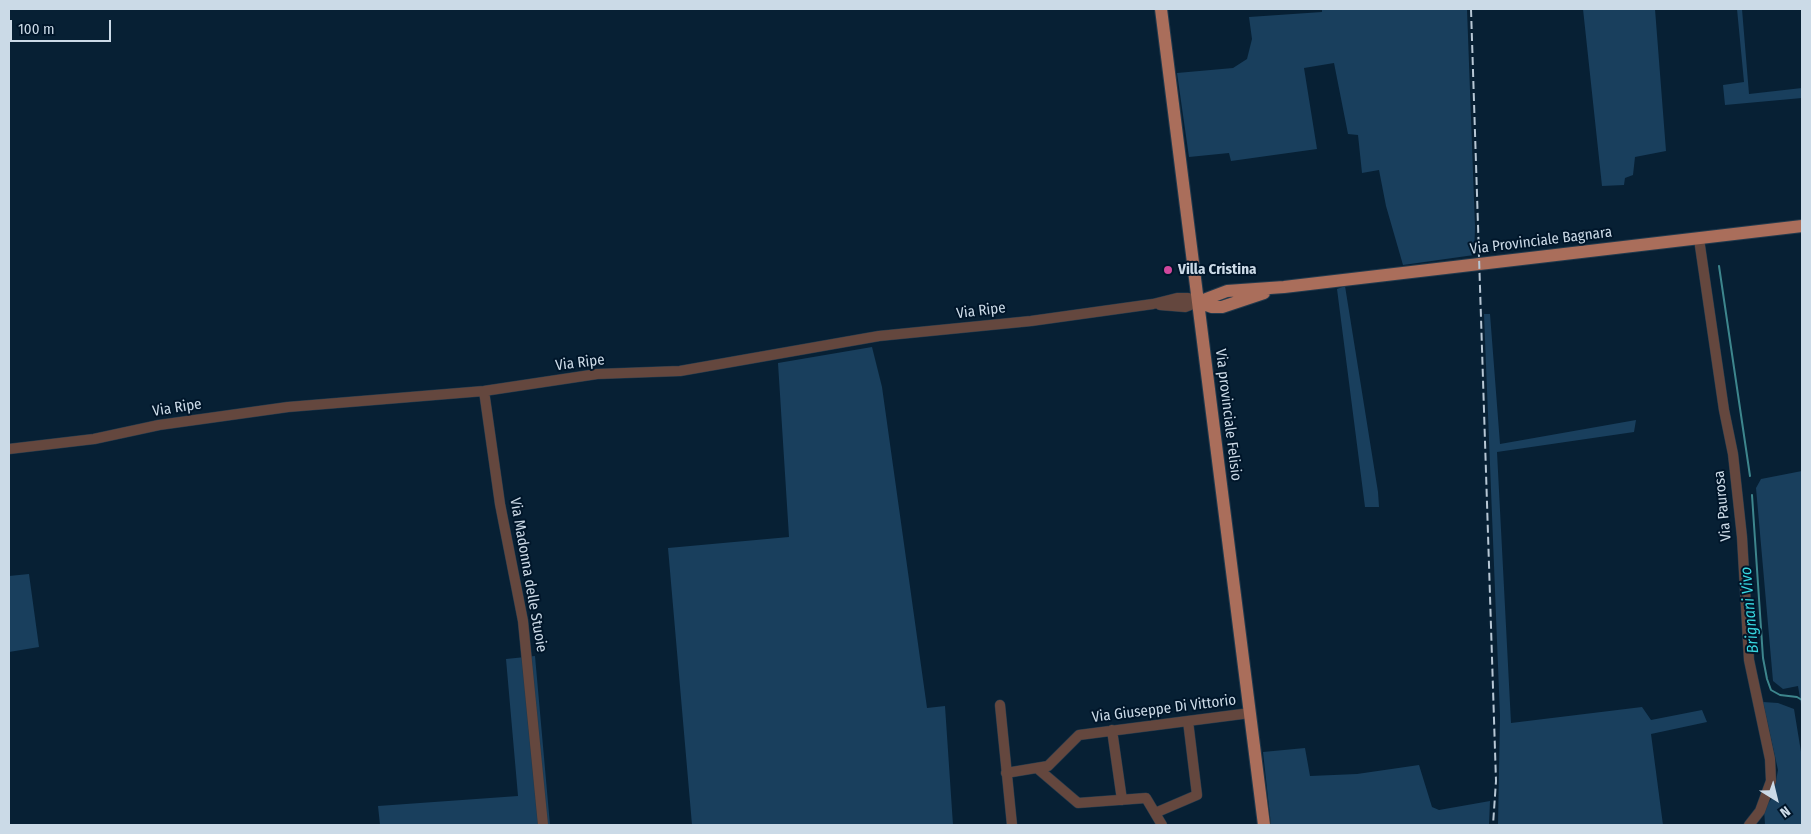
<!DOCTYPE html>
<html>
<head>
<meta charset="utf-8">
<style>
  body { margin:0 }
  #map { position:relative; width:1811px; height:834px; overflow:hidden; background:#072034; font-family:"Fira Sans Condensed",sans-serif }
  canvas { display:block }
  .frame { position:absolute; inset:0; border:10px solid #cbdae7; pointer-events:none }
  .north { position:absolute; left:1751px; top:774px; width:50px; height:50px; -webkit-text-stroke:4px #00162a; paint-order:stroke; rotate:144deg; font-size:14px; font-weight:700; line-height:20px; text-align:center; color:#cbdae7 }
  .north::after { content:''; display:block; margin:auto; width:18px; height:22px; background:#cbdae7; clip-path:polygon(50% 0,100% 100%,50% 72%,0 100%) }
  .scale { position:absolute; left:10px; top:20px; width:101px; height:22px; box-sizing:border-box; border:2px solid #cbdae7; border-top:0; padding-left:6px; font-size:15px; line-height:18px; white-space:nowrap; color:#cbdae7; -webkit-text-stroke:4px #00162a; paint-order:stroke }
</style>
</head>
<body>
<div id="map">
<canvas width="1811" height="834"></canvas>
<div class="frame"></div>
<div class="north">N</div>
<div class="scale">100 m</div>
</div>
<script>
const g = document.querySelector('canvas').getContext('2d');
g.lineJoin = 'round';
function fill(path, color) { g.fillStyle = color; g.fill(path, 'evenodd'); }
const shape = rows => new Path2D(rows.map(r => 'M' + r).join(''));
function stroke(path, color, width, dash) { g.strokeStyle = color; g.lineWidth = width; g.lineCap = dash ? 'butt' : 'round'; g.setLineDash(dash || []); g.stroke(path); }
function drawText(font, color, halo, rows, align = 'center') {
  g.font = font + ' "Fira Sans Condensed",sans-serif'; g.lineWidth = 4; g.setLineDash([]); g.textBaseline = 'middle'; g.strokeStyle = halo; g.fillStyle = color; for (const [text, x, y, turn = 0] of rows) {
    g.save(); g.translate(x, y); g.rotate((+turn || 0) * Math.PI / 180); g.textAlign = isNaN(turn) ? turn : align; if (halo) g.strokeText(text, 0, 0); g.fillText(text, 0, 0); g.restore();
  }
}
fill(shape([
  [1322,9,1467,9,1475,227,1474,255,1403,265,1386,206,1379,170,1362,173,1358,135,1348,134,1334,63,1304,68,1317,149,1231,161,1229,153,1189,157,1177,73,1233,68,1247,59,1252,39,1249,17,1322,12],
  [1583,9,1655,9,1666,151,1635,157,1633,175,1625,178,1624,185,1602,186],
  [1737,9,1742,9,1749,94,1802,88,1802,98,1725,105,1723,85,1744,82],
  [1345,286,1378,492,1379,507,1365,507,1337,289],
  [1484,314,1490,314,1500,444,1636,420,1634,432,1497,452,1511,723,1642,707,1651,720,1702,710,1707,722,1651,734,1663,825,1498,825,1500,716],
  [872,347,882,387,927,708,945,706,953,825,692,825,668,548,789,537,778,363],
  [1802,471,1802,710,1798,686,1783,689,1773,681,1756,488,1761,479],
  [29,574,39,647,9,652,9,576],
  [535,656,550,825,380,825,378,806,518,796,506,659],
  [1763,702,1778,703,1794,709,1802,758,1802,825,1765,825,1764,808,1773,797,1778,770],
  [1305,748,1310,776,1357,774,1419,765,1432,807,1439,810,1490,801,1489,825,1271,825,1263,752]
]), '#193f5d');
stroke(shape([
  [1719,266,1750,476],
  [1752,495,1763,658,1767,679,1771,690,1780,695,1797,697,1802,700]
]), '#3d868d', 2);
const minor = shape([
  [1699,239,1724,410,1733,454,1742,537,1749,660,1770,759,1771,781,1760,811,1749,825],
  [1160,305,1185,307,1198,302],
  [484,391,500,504,523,621,543,825],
  [9,449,94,439,159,425,288,407,484,391,597,374,680,371,879,336,1031,321,1153,304,1177,298,1188,298,1198,302],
  [1000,705,1012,825],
  [1112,730,1122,800],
  [1037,768,1078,803,1146,798,1162,825],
  [1006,773,1048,766,1079,735,1250,713],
  [1155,813,1197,795,1188,721]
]);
const major = shape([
  [1161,9,1264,825],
  [1198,302,1227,291,1284,287,1802,226],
  [1198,302,1212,307,1222,307,1264,293]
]);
stroke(minor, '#223a4d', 11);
stroke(major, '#223a4d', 14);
stroke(minor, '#64473e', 10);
stroke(major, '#aa6e5b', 12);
stroke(shape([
  [1471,9,1496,781,1493,825]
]), '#b7c7d5', 2, [8, 4]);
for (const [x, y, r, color] of [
  [1168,270,5,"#d1479c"]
]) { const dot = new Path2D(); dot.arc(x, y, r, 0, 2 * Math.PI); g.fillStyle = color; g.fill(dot); stroke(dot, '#00162a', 2); }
drawText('15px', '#cbdae7', '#00162a', [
  ["Via Provinciale Bagnara",1541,241,-7],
  ["Via Ripe",981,311,-7],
  ["Via Ripe",580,363,-7],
  ["Via Ripe",177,408,-9],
  ["Via provinciale Felisio",1228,415,83],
  ["Via Paurosa",1723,506,-96],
  ["Via Madonna delle Stuoie",528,575,80],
  ["Via Giuseppe Di Vittorio",1164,709,-7]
]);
drawText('bold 15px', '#cbdae7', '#00162a', [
  ["Villa Cristina",1178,270]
], 'left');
drawText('italic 16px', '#37d8e1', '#00162a', [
  ["Brignani Vivo",1750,610,-95]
]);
</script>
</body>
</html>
